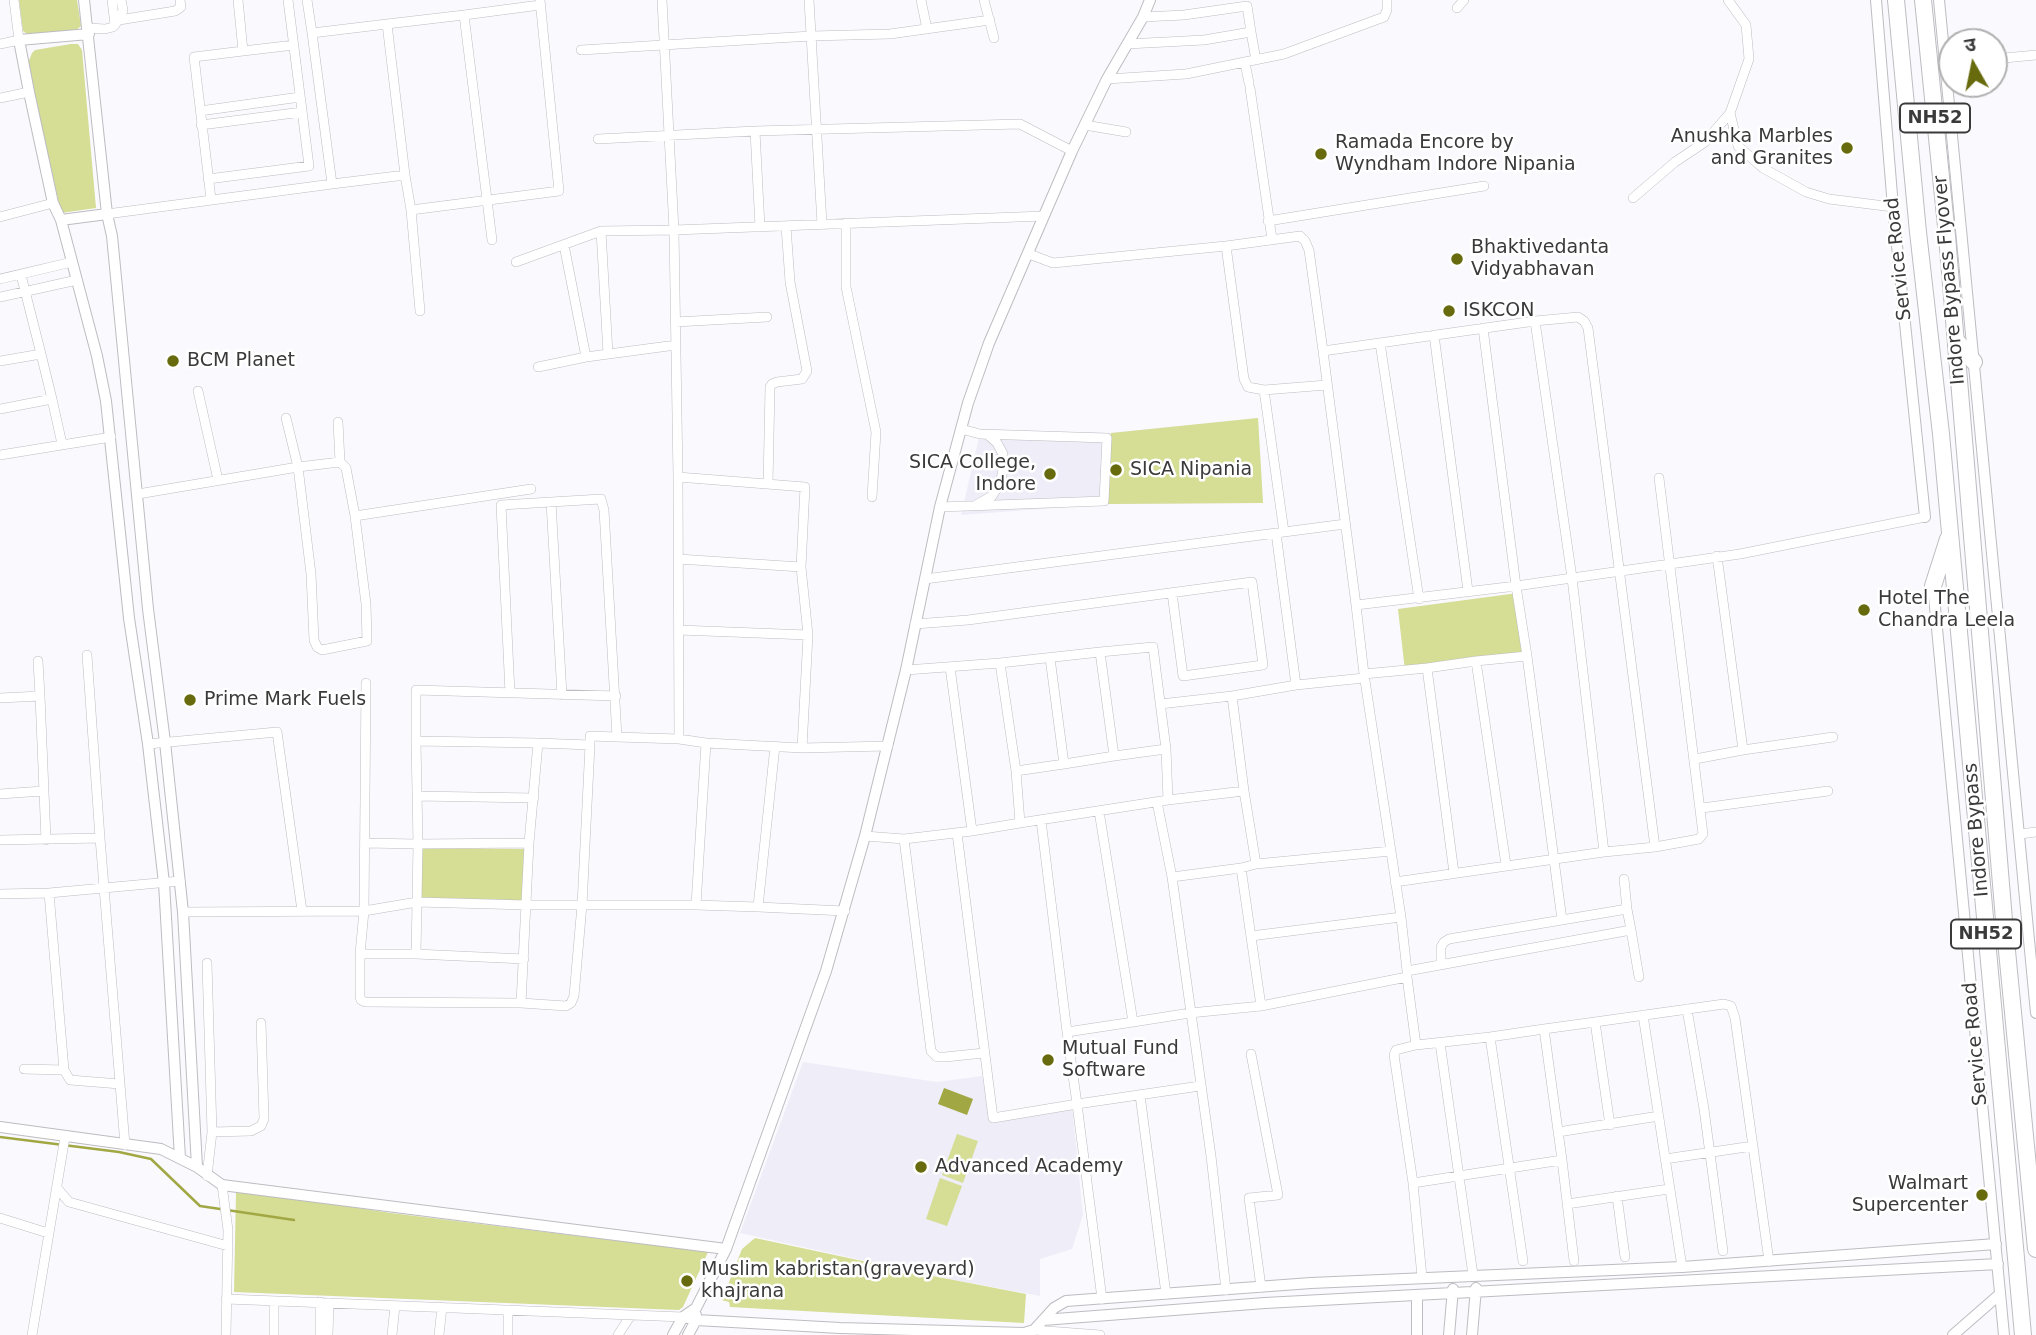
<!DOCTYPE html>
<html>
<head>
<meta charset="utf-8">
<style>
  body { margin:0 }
  #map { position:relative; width:2036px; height:1335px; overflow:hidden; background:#faf9fe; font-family:"DejaVu Sans","Noto Sans Devanagari",sans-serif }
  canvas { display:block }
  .north { position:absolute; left:1938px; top:28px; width:70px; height:70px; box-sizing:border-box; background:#fff; border:2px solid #b0b0b1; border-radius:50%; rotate:351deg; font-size:19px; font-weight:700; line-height:28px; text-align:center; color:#3a3a3b }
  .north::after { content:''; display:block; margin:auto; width:24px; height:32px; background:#676b0d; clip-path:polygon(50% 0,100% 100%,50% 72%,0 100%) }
</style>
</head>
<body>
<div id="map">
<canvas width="2036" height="1335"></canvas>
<div class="north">उ</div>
</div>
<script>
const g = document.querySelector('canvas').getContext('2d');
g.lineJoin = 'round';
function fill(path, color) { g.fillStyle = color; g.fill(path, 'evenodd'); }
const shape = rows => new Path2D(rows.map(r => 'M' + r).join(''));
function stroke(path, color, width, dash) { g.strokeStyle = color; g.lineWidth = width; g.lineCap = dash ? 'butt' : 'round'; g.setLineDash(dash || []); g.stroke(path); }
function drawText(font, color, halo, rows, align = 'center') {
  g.font = font + ' "DejaVu Sans",sans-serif'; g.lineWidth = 5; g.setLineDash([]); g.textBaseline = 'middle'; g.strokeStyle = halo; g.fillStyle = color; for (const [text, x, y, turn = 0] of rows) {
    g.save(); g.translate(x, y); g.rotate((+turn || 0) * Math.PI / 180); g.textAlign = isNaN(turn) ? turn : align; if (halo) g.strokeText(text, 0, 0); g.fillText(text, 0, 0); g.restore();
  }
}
fill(shape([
  [1258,418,1263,503,1108,504,961,515,981,429,1111,433],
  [803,1062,937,1082,982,1076,990,1118,1072,1106,1083,1215,1072,1249,1040,1259,1040,1296,933,1276,740,1233]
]), '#efedf8');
fill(shape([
  [19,0,77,0,81,26,75,31,30,36,23,31],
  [71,44,78,44,82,50,96,208,61,213,28,63,32,53,35,50],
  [1258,418,1263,503,1108,504,1111,433],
  [1518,593,1528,656,1405,671,1398,609],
  [422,848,528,849,526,908,422,905],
  [957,1134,978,1141,963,1183,942,1175],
  [940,1178,962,1186,947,1226,926,1219],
  [236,1192,266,1194,391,1213,708,1252,683,1307,679,1310,234,1292],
  [755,1238,933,1276,1026,1294,1024,1323,730,1307,729,1302,722,1300,742,1249]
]), '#d6dd94');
fill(shape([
  [944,1088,973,1099,967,1115,938,1104]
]), '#a1a843');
stroke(shape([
  [0,1137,119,1152,151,1159,200,1206,294,1220]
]), '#a1a843', 2.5);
const minor = shape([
  [112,0,115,25],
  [307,0,312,33],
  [809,0,822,224],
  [921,0,927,29],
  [984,0,994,38],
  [1728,0,1746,25,1749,59,1730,113,1738,146,1763,168,1806,192,1829,199,1893,207],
  [1457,8,1464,0],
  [464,15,540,5],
  [119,20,175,11,181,7,180,0],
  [387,24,464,15,492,240],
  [88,28,105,29,113,27,121,17,123,10,121,0],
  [1251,32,1256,60],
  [0,44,19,40,14,0],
  [1127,44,1204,40,1251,32,1247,6,1184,15,1143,17],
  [581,50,811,36,890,34,990,20],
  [243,51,294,45],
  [1994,59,2036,55],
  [1245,63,1249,83],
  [1107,79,1186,74,1284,54,1384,17,1387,10,1387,0],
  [1250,88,1272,239],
  [0,98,29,92],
  [200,111,300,97],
  [201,125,302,112],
  [1085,125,1126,132],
  [755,131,760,227],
  [598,139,755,131,1020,124,1072,151],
  [405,175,332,184,312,33,387,24,405,175,411,210,559,191,540,0],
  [208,179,309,166,288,0],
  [1633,198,1675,162,1705,142,1730,113],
  [211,199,194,57,243,51,238,0],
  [411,210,420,311],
  [107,214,332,184],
  [0,217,53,203],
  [1268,221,1484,186],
  [846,223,846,287,876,432,872,497],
  [601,231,608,354],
  [564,245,586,357],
  [1226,246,1244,379,1248,387,1264,390,1327,385],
  [1029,254,1053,263,1226,246,1300,236,1305,241,1309,250,1323,351,1535,321,1572,578,1740,554,1925,517],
  [516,262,601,231,674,230,1044,216],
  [0,279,72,262],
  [0,297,77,280],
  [1535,321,1578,317,1584,321,1588,328,1655,847],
  [675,322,767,317],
  [1483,328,1516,586,1527,656,1476,661,1506,865],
  [1434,335,1468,591],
  [1380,343,1419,599],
  [1323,351,1356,605,1516,586,1572,578,1604,852,1395,882],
  [0,361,41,354,21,275],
  [538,367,586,357,676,345],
  [1264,390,1284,532],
  [198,391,218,480],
  [52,399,62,444],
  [0,409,52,399,41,354],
  [286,418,298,467,311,574,314,640,317,647,322,650,367,641,366,604,355,516],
  [338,422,340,462,346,468,355,516,531,489],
  [0,455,111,437],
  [678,477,805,487,801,567,808,635,802,748],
  [768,484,770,387,772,384,777,382,802,379,807,371,790,282,786,226],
  [138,494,298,467,340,462],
  [551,502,562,695],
  [976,505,992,496,1000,484,1003,470,1003,454,997,443,987,434],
  [940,507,1104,501,1107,438,980,434,961,429],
  [678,559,801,567],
  [925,579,1345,524],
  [1356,605,1364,674,1427,668,1454,873],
  [915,624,968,620,1252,582,1263,665,1183,676,1172,593],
  [679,630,808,635],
  [87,655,100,838,125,1145],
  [1527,656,1562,920],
  [1050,658,1064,764,1114,756],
  [1000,663,1016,771,1064,764],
  [950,667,972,831,1020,823],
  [1427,668,1476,661],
  [906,670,1000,663,1100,652,1153,647,1166,749,1114,756,1100,652],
  [1364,674,1401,917,1407,971,1631,930,1627,909,1449,939,1444,942,1441,947,1441,964],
  [366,683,364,911,360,954,416,954,524,959],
  [1296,685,1364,678],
  [510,693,501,505,601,499,604,510,617,737,679,739,678,477,674,230,662,0],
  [40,696,46,840],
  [1232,696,1244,791],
  [0,698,40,696,38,661],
  [1160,704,1232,696,1296,685,1276,533],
  [679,739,706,743],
  [148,744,277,732,302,911],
  [590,745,590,736,617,737],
  [1743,750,1833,737],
  [1695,759,1743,750,1717,556],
  [1016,771,1020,823,1168,800,1166,749],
  [0,794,43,791],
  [417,796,534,798],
  [1168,800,1244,791,1256,864,1241,868,1261,1006,1407,977,1416,1045],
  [1157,802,1172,877,1211,1156,1226,1290],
  [1702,808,1828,791],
  [1041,820,1067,1032,1077,1104,1200,1086],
  [972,831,904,839,931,1051,937,1057,945,1057,984,1053],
  [957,833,993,1118,1077,1104,1102,1299],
  [2020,834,2036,832],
  [865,836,904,839],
  [0,840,100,838],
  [365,843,418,844,416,741],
  [1604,852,1655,847,1699,839,1703,834,1659,478],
  [1256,864,1391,851],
  [1172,877,1241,868],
  [1624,879,1627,909],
  [0,894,49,893,180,881],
  [696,905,758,907,775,746],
  [758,907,845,911],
  [183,912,364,911,417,902,418,844,529,843],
  [1631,930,1639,977],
  [1251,936,1401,917],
  [360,954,360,997,361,1000,365,1002,521,1003,566,1006,571,1003,574,996,582,905,590,745,538,743],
  [416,954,417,902,527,905,696,905,706,743,802,748,888,746],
  [207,963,212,1132,207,1176],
  [521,1003,529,843,538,743,416,741,416,690,616,696],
  [1687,1009,1704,1109,1723,1251],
  [1643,1015,1682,1267],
  [1133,1022,1190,1013,1261,1006],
  [1595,1022,1724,1004,1731,1006,1735,1018,1769,1261],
  [1544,1029,1595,1022,1610,1125],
  [1067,1032,1133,1022,1099,811],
  [1490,1037,1544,1029,1562,1160,1574,1261],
  [1440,1043,1473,1275],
  [1251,1054,1278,1195,1249,1198,1261,1287],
  [24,1069,64,1070,49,893],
  [64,1070,70,1080,120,1084],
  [1140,1095,1166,1294],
  [212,1132,251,1131,261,1126,264,1119,261,1023],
  [1558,1132,1659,1116],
  [1665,1159,1753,1146],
  [1413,1183,1562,1160],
  [222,1185,228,1230,226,1335],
  [57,1188,69,1202,228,1246],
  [1617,1196,1625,1257],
  [1567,1204,1669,1189],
  [0,1218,48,1233],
  [1422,1277,1413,1183,1394,1055,1396,1050,1416,1045,1490,1037,1523,1261],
  [226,1299,683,1317],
  [274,1301,274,1335],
  [320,1302,320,1335],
  [1034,1330,1100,1335],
  [32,1335,65,1137],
  [328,1335,329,1303],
  [392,1335,395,1306],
  [439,1335,442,1307],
  [508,1335,508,1310],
  [618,1335,631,1315]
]);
const tertiary = shape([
  [84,0,107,214,112,236,148,609,165,742,183,912,197,1167],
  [1876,0,1893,207,1925,517],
  [1939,0,2036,1013],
  [89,34,19,40,29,92,53,203,61,220,97,356,106,401,129,618,148,744,164,883,180,1158],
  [61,220,107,214],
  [1933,586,2004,1335],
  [0,1127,161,1149,197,1167,222,1185,726,1249],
  [683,1317,696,1320,840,1328,1024,1333,1034,1330,1054,1308,1066,1301,1311,1283,1682,1267,1996,1244],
  [1043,1320,1265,1303,1998,1264],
  [673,1335,683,1317,696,1308,726,1249,826,971,865,836,906,670,940,507,968,403,989,343,1072,151,1107,79,1143,17,1150,0],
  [688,1335,696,1320,696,1315],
  [1417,1335,1417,1295],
  [1449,1335,1453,1289],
  [1472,1335,1476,1288],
  [1953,1335,2000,1294]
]);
const trunk = shape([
  [1896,0,1918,232,1941,434,2023,1335],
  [1923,0,1947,236,2004,920,2036,1249],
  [1956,340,1974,362],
  [1933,586,1948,539]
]);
stroke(minor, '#bdbcc1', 10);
stroke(tertiary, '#bdbcc1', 12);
stroke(trunk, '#bdbcc1', 18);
stroke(minor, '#fff', 9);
stroke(tertiary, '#fff', 10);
stroke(trunk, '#fff', 16);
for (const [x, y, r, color] of [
  [1847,148,7,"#676b0d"],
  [1321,154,7,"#676b0d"],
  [1457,259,7,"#676b0d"],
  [1449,311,7,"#676b0d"],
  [173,361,7,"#676b0d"],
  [1116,470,7,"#676b0d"],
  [1050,474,7,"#676b0d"],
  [1864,610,7,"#676b0d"],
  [190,700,7,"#676b0d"],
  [1048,1060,7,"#676b0d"],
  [921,1167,7,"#676b0d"],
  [1982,1195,7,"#676b0d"],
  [687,1281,7,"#676b0d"]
]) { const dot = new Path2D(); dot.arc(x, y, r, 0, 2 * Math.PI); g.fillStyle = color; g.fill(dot); stroke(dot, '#fff', 2.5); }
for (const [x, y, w] of [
  [1935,118,70],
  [1986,934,70]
]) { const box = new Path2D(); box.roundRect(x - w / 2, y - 14.5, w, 29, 5); g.fillStyle = '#fff'; g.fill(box); stroke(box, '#3a3a3b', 2); }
drawText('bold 18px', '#3a3a3b', null, [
  ["NH52",1935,118],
  ["NH52",1986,934]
]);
drawText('19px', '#3a3a3b', '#fff', [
  ["Anushka Marbles",1833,137,"right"],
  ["and Granites",1833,159,"right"],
  ["Ramada Encore by",1335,143],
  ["Wyndham Indore Nipania",1335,165],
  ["Bhaktivedanta",1471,248],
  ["Vidyabhavan",1471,270],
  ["ISKCON",1463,311],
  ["BCM Planet",187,361],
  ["SICA College,",1036,463,"right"],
  ["Indore",1036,485,"right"],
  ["SICA Nipania",1130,470],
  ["Hotel The",1878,599],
  ["Chandra Leela",1878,621],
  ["Prime Mark Fuels",204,700],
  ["Mutual Fund",1062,1049],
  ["Software",1062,1071],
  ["Advanced Academy",935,1167],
  ["Walmart",1968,1184,"right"],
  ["Supercenter",1968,1206,"right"],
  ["Muslim kabristan(graveyard)",701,1270],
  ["khajrana",701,1292]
], 'left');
drawText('19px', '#3a3a3b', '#fff', [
  ["Service Road",1899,259,-96],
  ["Indore Bypass Flyover",1950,280,-95],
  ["Indore Bypass",1977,830,-95],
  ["Service Road",1976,1044,-95]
]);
</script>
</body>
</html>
